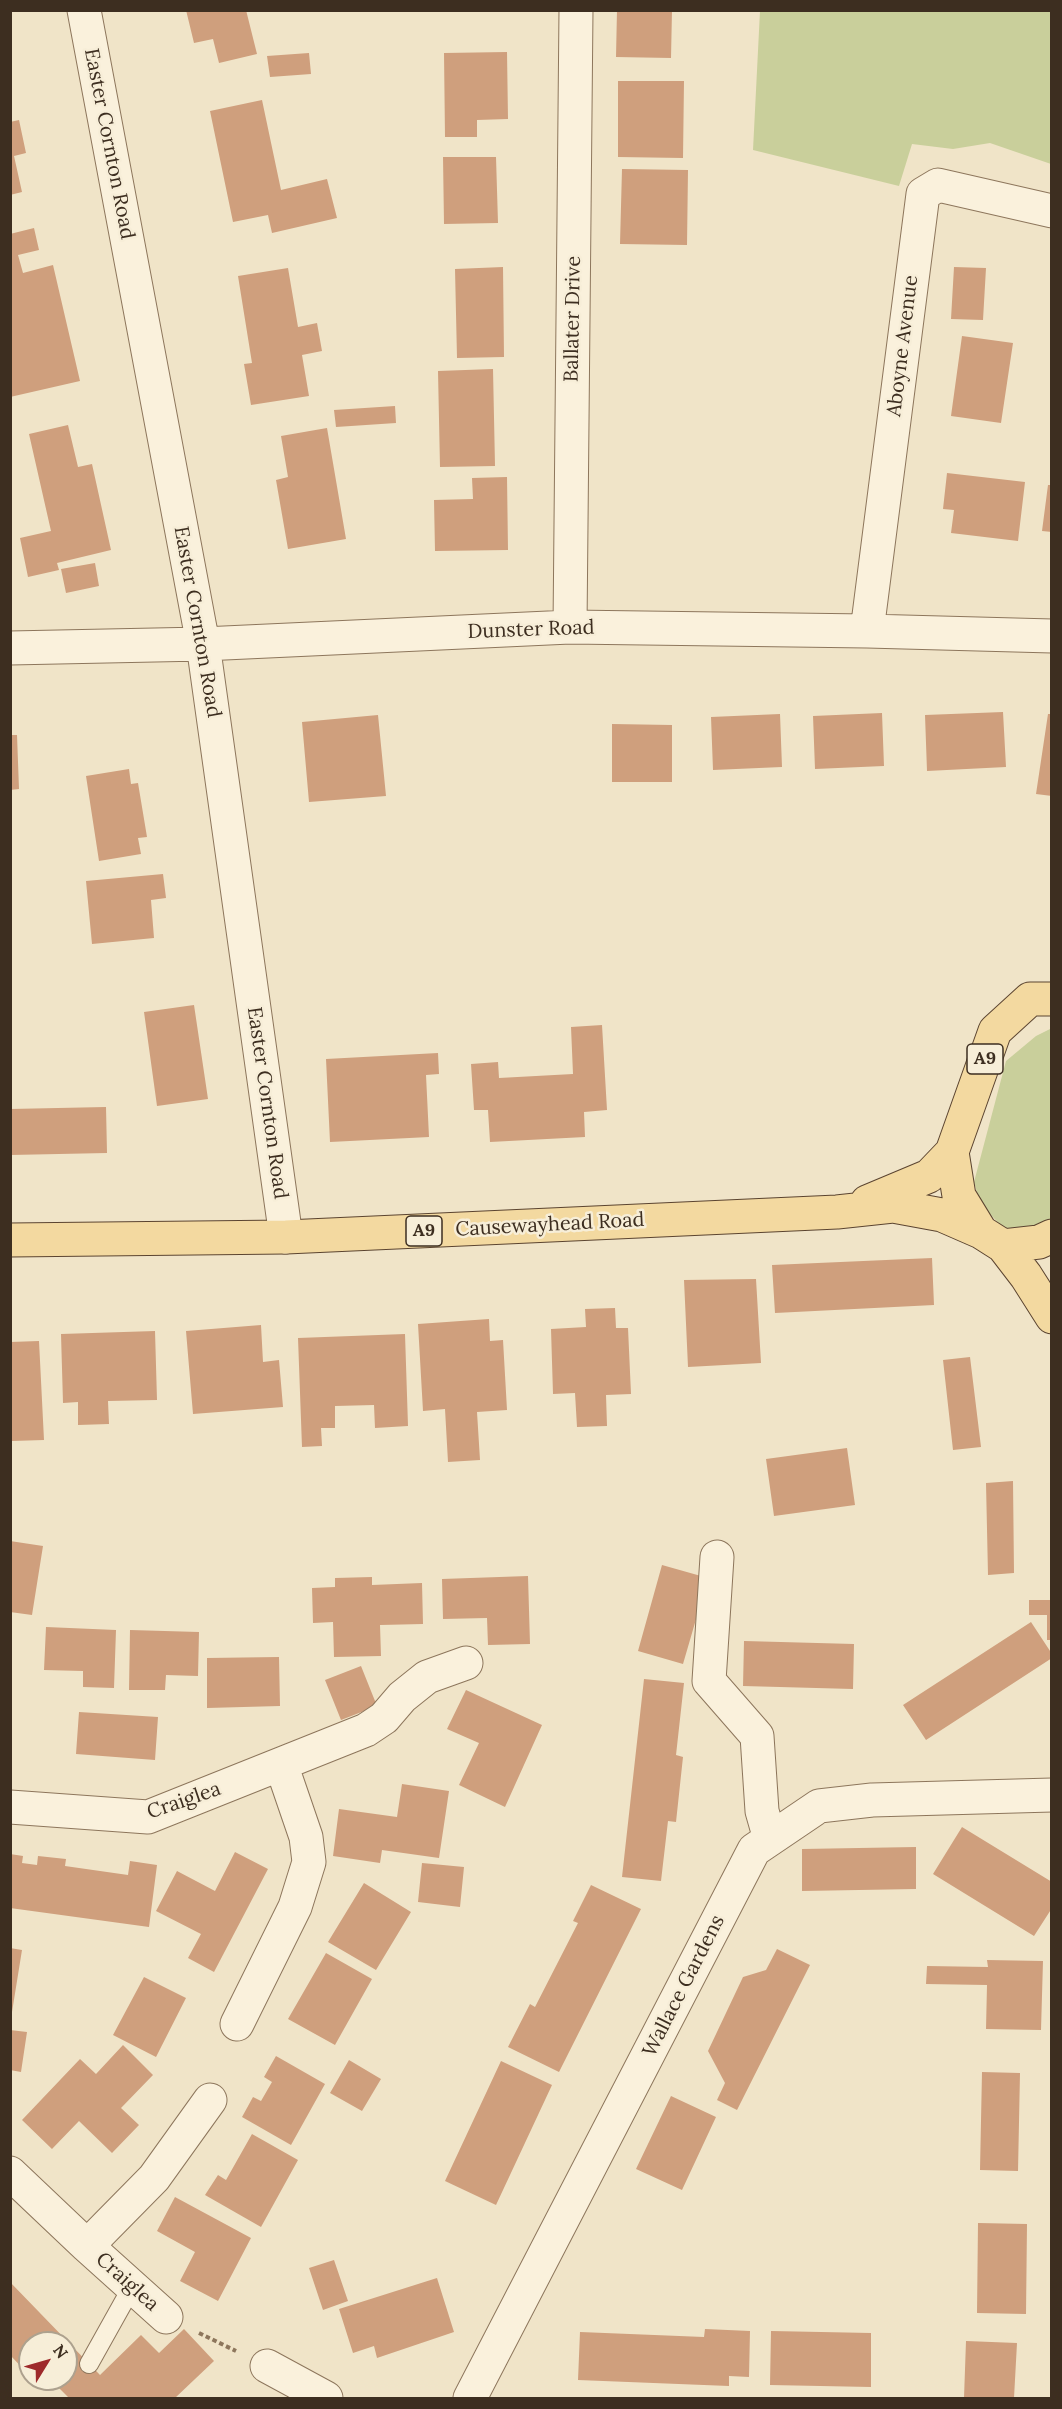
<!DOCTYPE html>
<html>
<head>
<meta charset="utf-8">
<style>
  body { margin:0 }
  #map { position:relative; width:1062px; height:2409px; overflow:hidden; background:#f0e4c8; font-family:Lora,serif }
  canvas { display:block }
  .frame { position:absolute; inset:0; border:12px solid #3d2e20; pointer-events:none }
  .north { position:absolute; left:18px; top:2331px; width:60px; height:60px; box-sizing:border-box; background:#f7eed8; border:2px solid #ada18e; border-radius:50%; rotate:53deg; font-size:16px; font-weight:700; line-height:24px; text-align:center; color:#3d2e20 }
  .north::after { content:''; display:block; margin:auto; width:21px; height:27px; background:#9e2a2b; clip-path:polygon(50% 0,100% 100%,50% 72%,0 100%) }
</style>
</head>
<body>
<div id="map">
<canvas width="1062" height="2409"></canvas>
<div class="frame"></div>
<div class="north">N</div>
</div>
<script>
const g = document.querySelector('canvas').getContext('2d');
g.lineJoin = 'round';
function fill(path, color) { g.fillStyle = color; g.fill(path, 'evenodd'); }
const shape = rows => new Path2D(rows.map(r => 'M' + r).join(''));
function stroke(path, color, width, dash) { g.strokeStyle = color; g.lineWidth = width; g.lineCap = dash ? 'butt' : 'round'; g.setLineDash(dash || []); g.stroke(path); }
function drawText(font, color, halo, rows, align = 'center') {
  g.font = font + ' Lora,serif'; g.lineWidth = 5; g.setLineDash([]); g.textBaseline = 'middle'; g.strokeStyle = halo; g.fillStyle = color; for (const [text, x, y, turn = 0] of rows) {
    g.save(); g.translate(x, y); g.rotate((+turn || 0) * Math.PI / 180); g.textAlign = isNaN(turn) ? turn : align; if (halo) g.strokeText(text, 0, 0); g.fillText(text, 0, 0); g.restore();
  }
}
fill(shape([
  [760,11,1051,11,1051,164,990,143,953,149,912,144,899,186,753,150],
  [1050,1029,1051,1226,1028,1234,1002,1227,980,1203,974,1182,1006,1061,1036,1036]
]), '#c9cf9b');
fill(shape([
  [186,10,246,10,257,54,219,63,213,39,194,43],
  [617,10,672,10,671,58,616,57],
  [507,52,508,119,477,120,477,137,445,137,444,53],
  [309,53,311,74,270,77,267,56],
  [618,81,684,81,683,158,618,157],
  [262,100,281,190,327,179,337,218,272,233,268,215,233,222,210,111],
  [19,120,26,153,14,156,22,192,10,195,10,122],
  [443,157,496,157,498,223,444,224],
  [622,169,688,170,687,245,620,244],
  [34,228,39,250,18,255,23,273,53,265,80,381,10,397,10,234],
  [503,267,504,357,457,358,455,269],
  [954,267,986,268,983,320,951,319],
  [288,268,298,327,317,323,322,351,302,355,309,396,251,405,244,364,252,363,238,276],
  [962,336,1013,343,1001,423,951,416],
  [493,369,495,466,440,467,438,371],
  [395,406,396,423,336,427,334,410],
  [68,425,78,467,92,464,111,550,57,563,59,570,28,577,20,538,51,531,29,434],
  [327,428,346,539,288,549,276,480,288,477,281,436],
  [947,473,1025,482,1018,541,951,533,954,510,943,509],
  [507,477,508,550,435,551,434,500,473,499,472,478],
  [1048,485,1052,485,1052,532,1042,531],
  [95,563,99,586,66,593,61,569],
  [1003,712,1006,767,927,771,925,715],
  [882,713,884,766,815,769,813,716],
  [780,714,782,767,713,770,711,717],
  [1048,714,1052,714,1052,796,1036,794],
  [378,715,386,796,309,802,302,722],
  [612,724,672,725,672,782,612,782],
  [10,735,17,735,19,789,10,790],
  [129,769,131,784,138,783,147,837,138,838,141,854,99,861,86,776],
  [163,874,166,898,151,900,154,938,92,944,86,881],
  [194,1005,208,1099,157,1106,144,1012],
  [602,1025,607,1110,584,1112,585,1137,490,1142,488,1110,474,1110,471,1064,498,1062,499,1078,573,1074,571,1027],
  [438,1053,439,1074,426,1075,429,1137,330,1142,326,1059],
  [106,1107,107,1153,10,1155,10,1109],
  [932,1258,934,1305,775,1313,772,1265],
  [756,1279,761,1363,688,1367,684,1280],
  [615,1308,616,1328,628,1328,631,1394,606,1395,607,1426,577,1427,575,1393,553,1394,551,1329,586,1327,585,1309],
  [489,1319,490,1341,503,1340,507,1410,477,1412,480,1460,448,1462,445,1409,423,1411,418,1324],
  [261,1325,263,1362,279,1360,283,1407,193,1414,186,1331],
  [155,1331,157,1400,108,1401,109,1424,78,1425,78,1402,63,1403,61,1334],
  [405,1334,408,1426,375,1428,374,1405,335,1406,335,1428,321,1428,322,1446,302,1447,298,1338],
  [39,1341,44,1440,12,1441,10,1342],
  [970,1357,981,1447,953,1450,943,1360],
  [847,1448,855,1505,774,1516,766,1459],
  [1013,1481,1014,1573,988,1575,986,1483],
  [10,1541,43,1546,32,1615,10,1612],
  [662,1565,708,1578,683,1664,638,1651],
  [528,1576,530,1644,488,1645,487,1618,443,1619,442,1579],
  [372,1577,372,1585,422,1583,423,1624,380,1625,381,1656,334,1657,333,1622,313,1623,312,1588,335,1587,335,1578],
  [1029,1600,1052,1600,1052,1640,1047,1640,1047,1615,1029,1615],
  [1031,1622,1052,1654,1052,1658,926,1740,903,1705],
  [46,1627,116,1630,114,1688,83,1687,83,1671,44,1670],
  [130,1630,199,1632,198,1676,166,1675,165,1690,129,1690],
  [744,1641,854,1644,853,1689,743,1686],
  [279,1657,280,1706,207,1708,207,1658],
  [361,1666,377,1706,341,1720,325,1680],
  [644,1679,684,1683,676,1755,683,1757,676,1822,668,1821,661,1881,622,1877],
  [466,1690,542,1725,505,1807,459,1785,479,1743,447,1729],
  [79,1712,158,1717,155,1760,76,1754],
  [402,1784,449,1791,439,1858,382,1850,380,1863,333,1856,339,1809,397,1817],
  [962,1827,1052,1882,1052,1908,1034,1936,933,1874],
  [916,1847,916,1889,802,1891,802,1849],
  [235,1852,268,1869,214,1972,188,1958,201,1934,156,1911,177,1871,215,1891],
  [10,1854,23,1856,22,1863,37,1865,38,1856,66,1859,65,1866,128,1875,130,1861,157,1865,149,1927,10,1908],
  [422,1863,464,1867,460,1907,418,1902],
  [364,1883,411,1912,376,1970,328,1942],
  [591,1885,641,1909,559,2072,508,2047,530,2004,535,2007,578,1923,573,1921],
  [10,1948,22,1950,12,2012,10,2012],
  [777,1949,810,1965,737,2110,717,2100,725,2083,708,2051,743,1977,766,1970],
  [326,1953,372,1979,335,2045,288,2019],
  [987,1960,1043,1961,1041,2030,986,2029,987,1985,926,1984,927,1966,988,1967],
  [144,1977,186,1998,156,2057,113,2035],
  [10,2030,27,2032,21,2072,10,2070],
  [123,2045,153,2075,121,2108,139,2125,112,2153,79,2121,52,2149,22,2120,80,2059,96,2074],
  [276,2056,325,2084,291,2145,242,2117,253,2097,261,2101,272,2082,264,2077],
  [349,2060,381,2079,362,2111,330,2093],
  [501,2061,552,2085,496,2205,445,2181],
  [982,2072,1020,2073,1018,2171,980,2170],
  [671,2096,716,2117,682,2190,636,2169],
  [252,2134,298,2160,261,2227,205,2195,218,2175,226,2180],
  [175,2197,251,2238,218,2301,180,2281,195,2252,157,2231],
  [978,2223,1027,2224,1026,2314,977,2313],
  [334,2260,348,2301,323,2310,309,2268],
  [437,2278,454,2332,377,2358,374,2346,353,2353,339,2309],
  [10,2282,100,2375,141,2335,159,2353,184,2329,214,2361,175,2398,69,2398,50,2379,66,2379,66,2343,30,2343,30,2376,10,2355],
  [705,2329,750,2331,749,2377,729,2376,729,2386,578,2380,580,2332,704,2337],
  [771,2331,871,2333,871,2387,770,2385],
  [966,2341,1017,2343,1014,2398,964,2398]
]), '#cf9f7d');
const service = shape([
  [89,2364,132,2287]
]);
const minor = shape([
  [84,10,203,644,286,1237],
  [570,627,576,10],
  [867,631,923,194,938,185,1052,211],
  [10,648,203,644,570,627,867,631,1052,636],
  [717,1557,709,1681,757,1736,762,1811,770,1839],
  [10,1807,148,1817,366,1730,384,1718,402,1697,427,1677,466,1663],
  [237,2024,295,1907,309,1862,306,1837,281,1764],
  [10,2173,87,2246,166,2317],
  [87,2246,154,2178,210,2100],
  [267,2366,326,2398],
  [470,2398,754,1850,819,1806,872,1800,1052,1795]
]);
const primary = shape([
  [1052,999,1030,999,995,1031,952,1152,959,1196,981,1232,1003,1246,1039,1242,1052,1236],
  [867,1202,929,1176,952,1152],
  [10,1240,286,1237,837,1212,893,1206,942,1215,981,1232],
  [1003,1246,1026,1276,1052,1317]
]);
stroke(service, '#8d765c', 20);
stroke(minor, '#8d765c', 35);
stroke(primary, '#5b4430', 35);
stroke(shape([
  [199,2333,236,2351]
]), '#8d765c', 4, [4.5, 3]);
stroke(service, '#faf1dc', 18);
stroke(minor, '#faf1dc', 33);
stroke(primary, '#f3d9a0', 33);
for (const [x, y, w] of [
  [985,1059,36],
  [424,1231,36]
]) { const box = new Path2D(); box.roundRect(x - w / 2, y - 15, w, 30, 4.5); g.fillStyle = '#f7eed8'; g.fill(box); stroke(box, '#3d2e20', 1.5); }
drawText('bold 18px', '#3d2e20', null, [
  ["A9",985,1059],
  ["A9",424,1231]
]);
drawText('20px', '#3d2e20', '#f7eed8', [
  ["Easter Cornton Road",109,144,79],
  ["Ballater Drive",573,319,-89],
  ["Aboyne Avenue",903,346,-83],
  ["Easter Cornton Road",197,622,80],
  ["Dunster Road",531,630,-2],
  ["Easter Cornton Road",267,1103,82],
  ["Causewayhead Road",550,1225,-3],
  ["Craiglea",184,1801,-19],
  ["Wallace Gardens",684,1986,-63],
  ["Craiglea",127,2282,42]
]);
</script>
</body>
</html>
